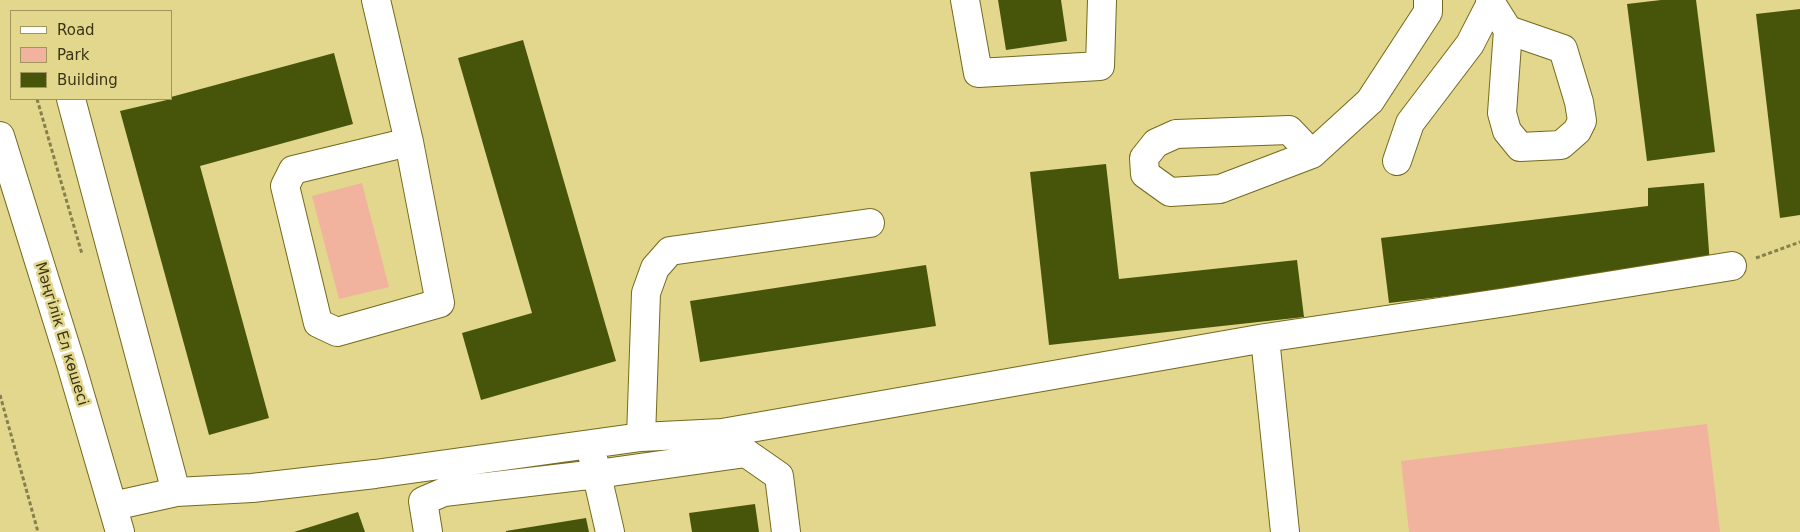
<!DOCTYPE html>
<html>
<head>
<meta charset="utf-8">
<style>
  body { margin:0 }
  #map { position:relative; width:1800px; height:532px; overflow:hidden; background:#e2d78d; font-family:"DejaVu Sans",sans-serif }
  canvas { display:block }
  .legend { position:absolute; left:10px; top:10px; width:162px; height:90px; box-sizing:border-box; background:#e2d78d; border:1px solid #9e965d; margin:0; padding:6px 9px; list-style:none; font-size:15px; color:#393416 }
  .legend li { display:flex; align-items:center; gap:10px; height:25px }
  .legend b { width:25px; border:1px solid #9e965d }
</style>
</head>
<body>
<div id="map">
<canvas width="1800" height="532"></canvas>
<ul class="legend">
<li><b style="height:6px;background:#fff"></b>Road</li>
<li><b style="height:14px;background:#f1b39d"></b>Park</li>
<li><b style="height:14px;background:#47550b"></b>Building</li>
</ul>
</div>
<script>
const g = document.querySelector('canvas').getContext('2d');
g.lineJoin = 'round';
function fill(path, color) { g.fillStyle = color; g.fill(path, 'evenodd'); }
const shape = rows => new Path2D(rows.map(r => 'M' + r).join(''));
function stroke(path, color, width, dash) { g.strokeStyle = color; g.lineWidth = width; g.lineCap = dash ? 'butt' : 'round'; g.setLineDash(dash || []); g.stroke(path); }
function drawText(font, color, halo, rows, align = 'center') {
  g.font = font + ' "DejaVu Sans",sans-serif'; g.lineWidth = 5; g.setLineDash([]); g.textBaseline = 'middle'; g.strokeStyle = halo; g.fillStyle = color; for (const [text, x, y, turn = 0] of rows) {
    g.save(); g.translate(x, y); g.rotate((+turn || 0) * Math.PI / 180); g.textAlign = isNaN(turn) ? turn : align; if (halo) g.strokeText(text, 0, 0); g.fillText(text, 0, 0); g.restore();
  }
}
fill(shape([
  [362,183,389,287,339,299,312,196],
  [1707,424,1720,532,1409,532,1401,461]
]), '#f1b39d');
fill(shape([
  [998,0,1061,0,1067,41,1006,50],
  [1661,0,1696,0,1715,152,1647,161,1627,4],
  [1800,9,1800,215,1780,218,1756,14],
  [523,40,616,361,481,400,462,333,532,313,458,58],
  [334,53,353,124,200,166,269,418,209,435,120,111,171,99,171,97],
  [1106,164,1119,279,1297,260,1304,317,1049,345,1030,172],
  [1704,183,1710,265,1389,303,1381,238,1648,206,1648,188],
  [926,265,936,326,700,362,690,301],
  [755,504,759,532,692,532,689,513],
  [358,512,365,532,294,532],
  [586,518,589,532,506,532,506,531]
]), '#47550b');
const minor = shape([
  [376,0,409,142,440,303,337,332,318,323,285,186,293,170,409,142],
  [965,0,978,73,1100,66,1102,0],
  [1490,0,1491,3,1508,30,1502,113,1507,131,1520,147,1561,145,1577,131,1582,121,1579,102,1563,49,1508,30],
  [71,99,176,492],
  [0,136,71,364,120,532],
  [1312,154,1289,130,1176,134,1156,143,1144,158,1145,174,1170,192,1220,189,1312,154,1370,101,1428,12,1428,0],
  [1397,161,1410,123,1470,44,1491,3],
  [1265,338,1507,302,1732,266],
  [641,437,646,293,655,268,670,251,870,223],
  [593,458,610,532],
  [113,506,176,492,252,488,375,474,641,437,722,433,1265,338,1285,532],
  [428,532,423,501,444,492,597,474,746,453,779,476,786,532]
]);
stroke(minor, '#74691d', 30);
stroke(shape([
  [37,99,82,254],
  [1756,258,1800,242],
  [0,395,38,532]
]), '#877f4d', 3, [4, 2.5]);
stroke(minor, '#fff', 28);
drawText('15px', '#393416', '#e2d78d', [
  ["Мәңгілік Ел көшесі",61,334,73]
]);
</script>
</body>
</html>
